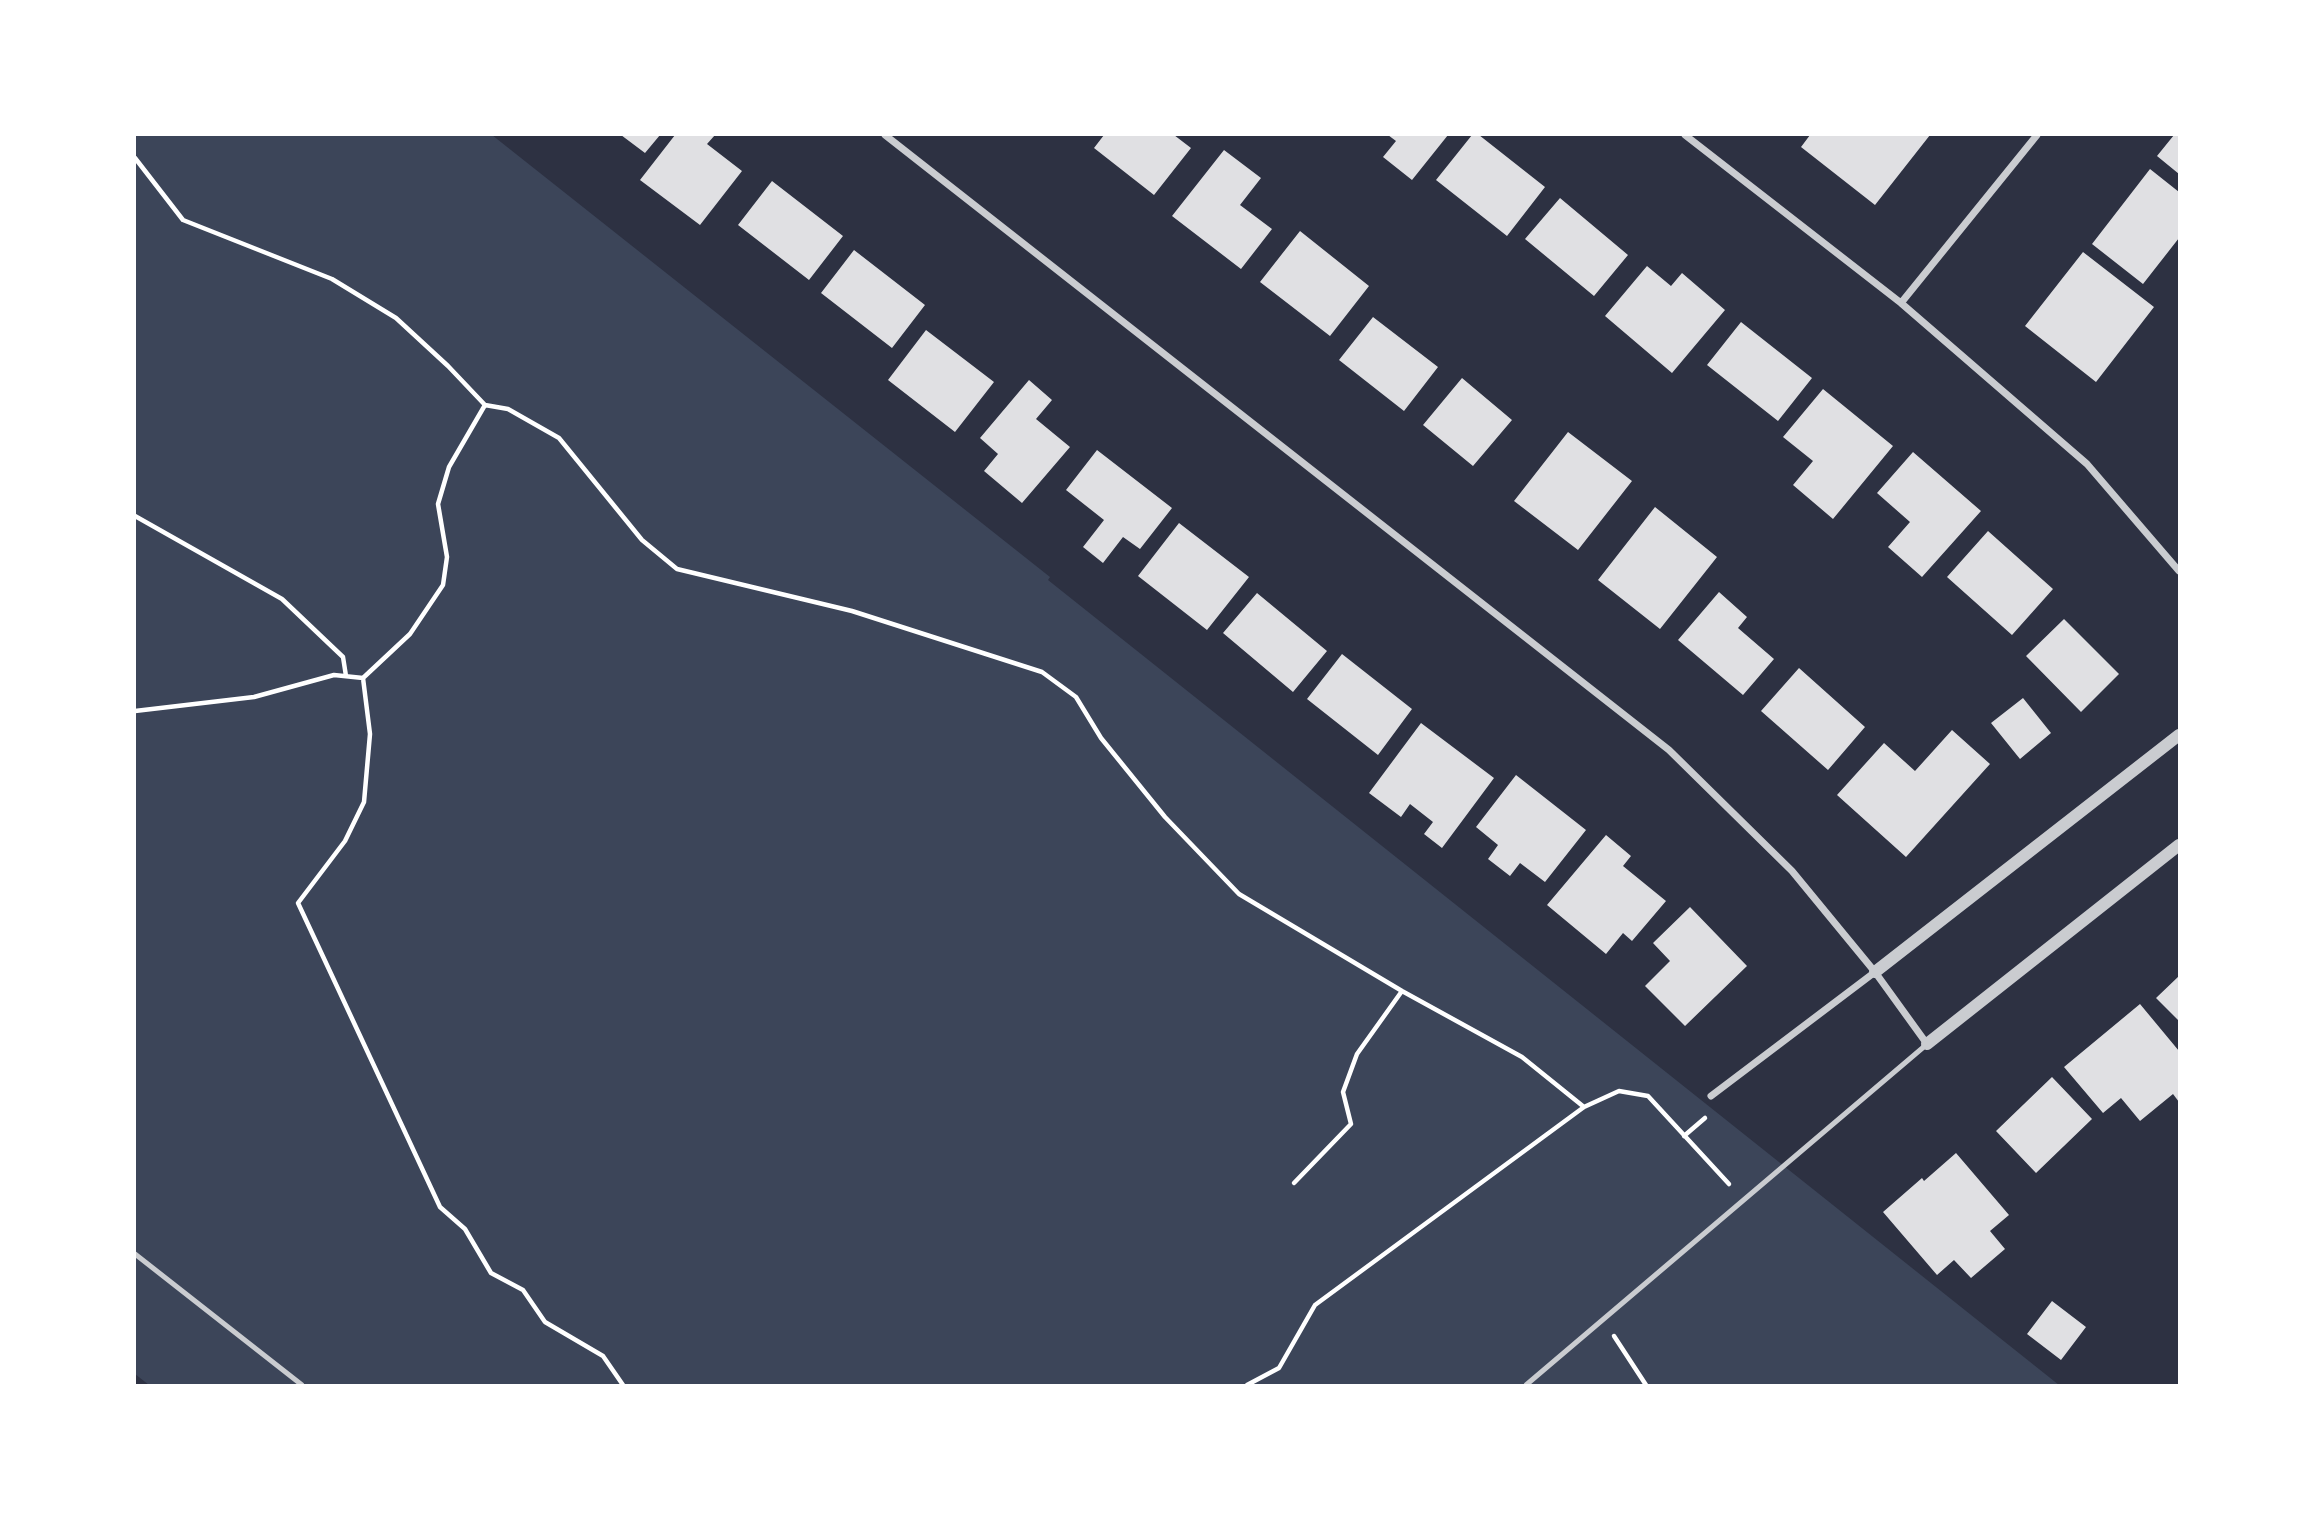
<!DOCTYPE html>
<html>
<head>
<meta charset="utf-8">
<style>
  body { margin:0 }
  #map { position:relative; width:2314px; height:1520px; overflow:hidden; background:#2d3142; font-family:"DejaVu Sans",sans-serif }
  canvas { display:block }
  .frame { position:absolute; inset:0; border:136px solid #fff; pointer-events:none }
</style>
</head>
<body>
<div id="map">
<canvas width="2314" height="1520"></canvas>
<div class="frame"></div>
</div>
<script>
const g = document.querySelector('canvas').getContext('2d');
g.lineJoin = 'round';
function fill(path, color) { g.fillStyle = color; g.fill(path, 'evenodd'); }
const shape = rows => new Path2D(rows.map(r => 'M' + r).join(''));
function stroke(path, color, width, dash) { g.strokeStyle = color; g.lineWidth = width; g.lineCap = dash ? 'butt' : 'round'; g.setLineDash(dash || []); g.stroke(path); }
fill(shape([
  [135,135,492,135,1050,577,1048,580,2059,1385,149,1385,135,1374]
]), '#3c4559');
fill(shape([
  [621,135,660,135,645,153],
  [675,135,715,135,707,144,742,171,700,225,640,180],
  [1104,135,1174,135,1191,148,1154,195,1094,148],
  [1388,135,1448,135,1412,180,1383,157,1396,141],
  [1472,135,1479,135,1545,187,1507,236,1436,180],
  [1810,135,1930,135,1875,205,1801,147],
  [2174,135,2179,135,2179,174,2157,156],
  [1224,150,1261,178,1240,205,1272,229,1241,269,1172,216],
  [2150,169,2179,192,2179,238,2143,284,2092,244],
  [772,181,843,236,809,280,738,225],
  [1560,198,1628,255,1594,296,1525,239],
  [1300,231,1369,286,1330,336,1260,282],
  [854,250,925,305,892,348,821,293],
  [2083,252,2154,307,2096,382,2025,326],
  [1647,266,1671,286,1682,273,1725,310,1672,373,1605,316],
  [1373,317,1438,367,1404,411,1339,360],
  [1741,322,1812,378,1778,421,1707,365],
  [926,330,994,382,955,432,888,380],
  [1462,378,1512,420,1473,466,1423,425],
  [1029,380,1052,400,1036,419,1070,447,1022,503,984,471,998,454,980,438],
  [1823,389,1893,446,1833,519,1793,485,1813,461,1783,437],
  [1568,432,1632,481,1578,550,1514,501],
  [1097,450,1172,508,1140,549,1123,537,1103,563,1083,547,1104,520,1066,490],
  [1913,452,1981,511,1922,577,1888,547,1910,522,1877,493],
  [1655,507,1717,557,1660,629,1598,580],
  [1179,523,1249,577,1207,630,1138,576],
  [1988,531,2053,589,2012,635,1947,577],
  [1719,592,1747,617,1738,628,1774,659,1743,695,1678,640],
  [1257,593,1327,651,1293,692,1223,633],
  [2064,619,2119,674,2081,712,2026,656],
  [1342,654,1412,709,1378,755,1307,699],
  [1799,668,1865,727,1828,770,1761,711],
  [2023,698,2051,733,2020,759,1991,723],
  [1421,723,1494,778,1442,848,1424,834,1433,822,1410,804,1401,817,1369,793],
  [1952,730,1990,764,1906,857,1837,795,1884,743,1915,771],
  [1516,775,1586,830,1545,882,1520,863,1510,876,1488,859,1498,845,1476,827],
  [1606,835,1631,856,1623,866,1666,901,1632,941,1623,933,1606,954,1547,905],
  [1690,907,1747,966,1685,1026,1645,986,1670,961,1653,943],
  [2179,976,2179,1021,2156,998],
  [2140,1004,2179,1051,2179,1102,2173,1094,2140,1121,2121,1098,2103,1113,2064,1067],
  [2052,1077,2092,1119,2036,1173,1996,1131],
  [1956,1153,2009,1215,1990,1231,2005,1249,1971,1278,1954,1260,1937,1275,1883,1212,1922,1178,1924,1181],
  [2052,1301,2086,1327,2061,1360,2027,1334]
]), '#e0e0e3');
stroke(shape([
  [135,158,183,220,332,279,396,318,448,366,485,405,508,409,559,438,642,540,677,569,852,611,1042,672,1076,697,1101,738,1165,817,1239,894,1402,991,1522,1057,1584,1107],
  [485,405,449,467,438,504,447,557,443,585,410,634,363,678,370,734,364,802,345,841,298,903,440,1207,465,1229,491,1273,523,1290,545,1322,603,1356,623,1385],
  [135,516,282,599,343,657,346,676],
  [135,711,254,697,334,675,363,678],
  [1684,1136,1705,1118],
  [1294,1183,1351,1124,1343,1092,1357,1054,1402,991],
  [1614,1336,1646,1385],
  [1247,1385,1279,1368,1315,1305,1584,1107,1619,1091,1648,1096,1729,1184]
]), '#fff', 4.5);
stroke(shape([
  [135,1254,302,1385],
  [1526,1385,1926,1045]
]), '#caccd0', 5);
stroke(shape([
  [885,135,1669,750,1792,871,1875,972,1927,1044],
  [1685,135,1901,303,2087,464,2179,571],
  [1901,303,2037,135],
  [1711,1096,1875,972]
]), '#caccd0', 7);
stroke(shape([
  [1875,972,2179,735],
  [1927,1044,2179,845]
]), '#caccd0', 12);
</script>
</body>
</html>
